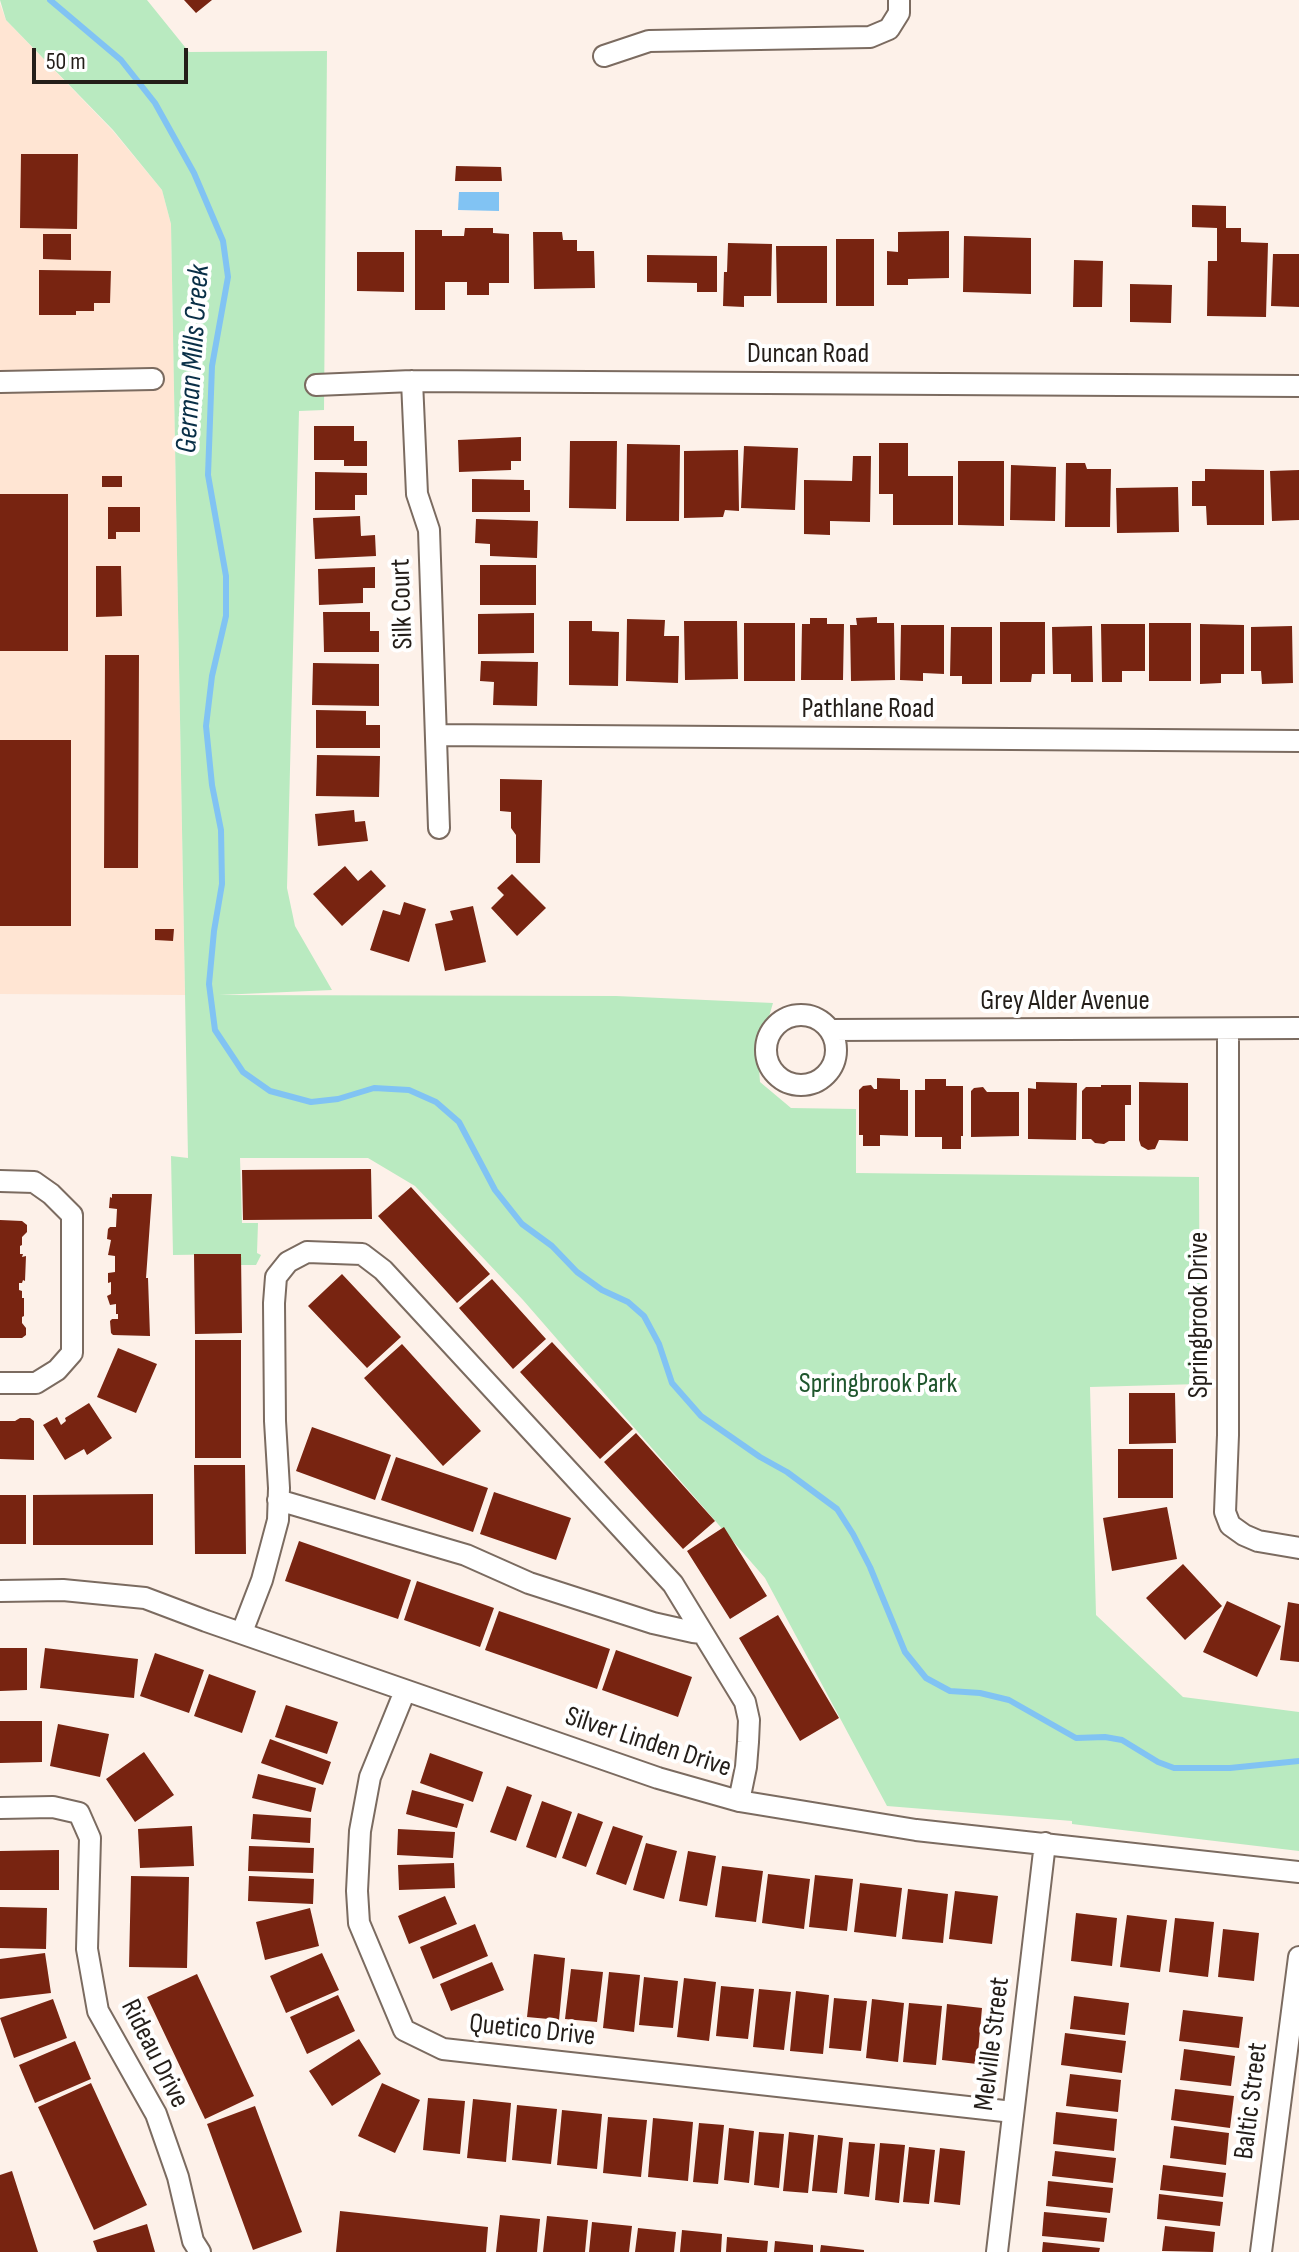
<!DOCTYPE html>
<html>
<head>
<meta charset="utf-8">
<style>
  body { margin:0 }
  #map { position:relative; width:1299px; height:2252px; overflow:hidden; background:#fdf1e9; font-family:"Sofia Sans Condensed",sans-serif }
  canvas { display:block }
  .scale { position:absolute; left:32px; top:48px; width:156px; height:36px; box-sizing:border-box; border:4px solid #241e19; border-top:0; padding-left:10px; font-size:24px; line-height:28px; white-space:nowrap; color:#241e19; -webkit-text-stroke:6px #fff; paint-order:stroke }
</style>
</head>
<body>
<div id="map">
<canvas width="1299" height="2252"></canvas>
<div class="scale">50 m</div>
</div>
<script>
const g = document.querySelector('canvas').getContext('2d');
g.lineJoin = 'round';
function fill(path, color) { g.fillStyle = color; g.fill(path, 'evenodd'); }
const shape = rows => new Path2D(rows.map(r => 'M' + r).join(''));
function stroke(path, color, width, dash) { g.strokeStyle = color; g.lineWidth = width; g.lineCap = dash ? 'butt' : 'round'; g.setLineDash(dash || []); g.stroke(path); }
function drawText(font, color, halo, rows, align = 'center') {
  g.font = font + ' "Sofia Sans Condensed",sans-serif'; g.lineWidth = 8; g.setLineDash([]); g.textBaseline = 'middle'; g.strokeStyle = halo; g.fillStyle = color; for (const [text, x, y, turn = 0] of rows) {
    g.save(); g.translate(x, y); g.rotate((+turn || 0) * Math.PI / 180); g.textAlign = isNaN(turn) ? turn : align; if (halo) g.strokeText(text, 0, 0); g.fillText(text, 0, 0); g.restore();
  }
}
fill(shape([
  [0,4,6,20,113,131,162,190,171,224,185,995,0,994]
]), '#ffe5d3');
fill(shape([
  [0,0,147,0,189,52,327,51,324,410,299,411,287,888,295,926,332,990,219,995,616,996,773,1003,758,1054,760,1082,791,1108,856,1109,856,1173,1199,1177,1200,1384,1090,1387,1096,1615,1183,1697,1299,1712,1299,1851,1072,1824,1072,1821,887,1806,765,1578,523,1300,415,1186,368,1158,240,1158,242,1223,258,1223,257,1253,261,1255,256,1265,241,1265,240,1254,173,1255,171,1156,188,1158,171,224,162,190,113,130,6,20]
]), '#b9eac0');
fill(shape([
  [459,192,499,192,499,211,458,210]
]), '#81c3f3');
stroke(shape([
  [50,0,121,60,155,103,194,173,223,241,228,277,212,366,208,475,226,576,226,616,212,676,206,726,212,785,221,830,222,884,214,931,209,984,215,1030,243,1072,270,1091,311,1102,338,1099,374,1088,409,1090,436,1102,459,1122,495,1190,522,1224,552,1246,577,1272,602,1290,628,1302,644,1316,659,1344,672,1383,701,1416,760,1457,787,1472,837,1509,853,1534,870,1567,905,1652,926,1678,950,1691,980,1693,1009,1700,1076,1738,1105,1737,1122,1740,1158,1762,1174,1768,1230,1768,1299,1761]
]), '#81c3f3', 6);
fill(shape([
  [184,0,212,0,196,13],
  [21,154,78,154,77,229,20,228],
  [456,166,501,167,502,181,455,181],
  [1192,205,1226,206,1226,228,1241,228,1241,242,1268,243,1266,317,1207,316,1208,261,1217,261,1217,228,1192,227],
  [465,228,493,228,493,233,509,234,509,283,489,283,489,295,467,295,467,282,445,282,445,310,415,310,415,230,442,230,442,236,464,236],
  [949,231,949,278,908,279,908,285,887,285,887,251,898,252,898,232],
  [533,232,562,232,563,240,577,240,577,251,594,251,595,288,534,289],
  [43,234,71,234,71,260,43,259],
  [964,236,1031,238,1031,294,963,292],
  [836,239,874,239,874,306,836,306],
  [728,243,772,244,771,296,744,296,744,307,723,306,724,272,727,272],
  [776,246,827,246,827,303,777,303],
  [357,252,404,252,404,292,357,291],
  [1273,254,1299,254,1299,307,1271,306],
  [647,255,717,256,717,292,697,292,697,283,647,282],
  [1074,260,1103,261,1102,307,1073,307],
  [39,270,111,271,110,303,94,303,94,311,76,311,76,315,39,315],
  [1130,284,1172,285,1171,323,1130,322],
  [314,426,354,426,354,441,367,441,367,466,344,466,344,460,314,460],
  [521,437,521,461,511,461,511,470,459,472,458,440],
  [570,441,617,441,616,509,569,508],
  [879,443,908,443,908,476,953,476,953,525,893,525,893,494,879,494],
  [627,444,680,445,679,521,626,521],
  [744,446,798,448,795,510,741,508],
  [738,450,739,511,725,510,723,517,684,518,684,451],
  [853,456,871,456,870,522,830,521,830,535,804,534,804,480,852,481],
  [958,461,1004,461,1004,526,958,525],
  [1066,463,1085,463,1087,469,1111,469,1110,527,1065,527],
  [1011,465,1056,467,1055,521,1010,520],
  [1205,469,1264,470,1264,525,1207,525,1206,506,1192,506,1192,481,1205,481],
  [1299,470,1299,520,1272,521,1270,471],
  [315,472,367,473,367,495,355,495,355,510,315,510],
  [102,476,122,476,122,487,102,487],
  [472,479,524,480,524,490,530,490,530,512,472,512],
  [1178,487,1179,532,1117,533,1116,488],
  [0,494,68,494,68,651,0,651],
  [108,507,140,507,140,532,116,532,116,539,108,539],
  [360,516,361,536,375,535,376,556,315,559,313,518],
  [476,519,538,521,537,558,490,556,490,544,475,543],
  [480,565,536,565,536,605,480,605],
  [96,566,121,566,122,616,96,617],
  [375,567,375,588,363,588,363,603,319,605,318,569],
  [323,612,370,612,370,631,379,631,379,652,324,652],
  [534,613,534,653,478,654,478,614],
  [877,617,877,623,894,623,895,680,851,681,850,625,857,625,856,618],
  [810,618,827,618,827,624,844,624,843,680,801,680,802,624,810,624],
  [627,619,665,620,664,636,679,636,678,683,626,681],
  [569,621,592,621,592,631,619,632,618,686,569,685],
  [684,621,737,621,738,679,685,680],
  [1000,622,1045,622,1045,674,1032,674,1031,682,1000,682],
  [744,623,795,623,795,681,744,681],
  [1149,623,1191,623,1191,681,1149,681],
  [1101,624,1145,624,1145,671,1122,671,1122,682,1102,682],
  [1200,624,1244,625,1244,674,1221,674,1221,683,1200,684],
  [901,625,944,625,944,674,923,673,923,681,900,680],
  [1092,626,1093,682,1071,682,1071,674,1053,674,1052,627],
  [1292,626,1293,683,1262,684,1261,671,1251,671,1251,627],
  [951,627,992,627,992,684,962,684,962,676,950,676],
  [105,655,139,655,138,868,104,868],
  [481,661,538,662,537,706,493,705,494,682,480,681],
  [313,663,379,664,379,706,312,705],
  [316,710,366,711,366,725,380,725,380,748,316,748],
  [0,740,71,740,71,926,0,926],
  [317,755,380,756,379,797,316,796],
  [500,779,542,780,540,863,516,863,516,835,511,828,511,812,500,811],
  [354,810,355,822,365,821,368,841,318,846,315,814],
  [345,866,358,881,371,870,386,886,342,926,313,894],
  [512,874,546,908,517,936,491,908,504,895,497,888],
  [404,902,426,909,409,962,370,950,383,910,400,915],
  [473,906,486,962,445,971,435,924,453,920,450,911],
  [155,929,174,929,173,941,155,940],
  [877,1078,900,1079,900,1090,908,1090,908,1136,880,1135,880,1146,863,1146,863,1135,859,1135,859,1090,863,1086,871,1085,874,1089,877,1089],
  [925,1079,946,1079,946,1086,963,1086,963,1136,961,1136,961,1149,942,1149,942,1137,915,1137,915,1090,925,1090],
  [1036,1082,1077,1083,1076,1140,1028,1139,1028,1088,1036,1089],
  [1139,1082,1188,1083,1188,1141,1159,1140,1155,1149,1148,1150,1141,1146,1139,1140],
  [1101,1085,1131,1085,1131,1105,1125,1105,1125,1141,1109,1141,1104,1144,1095,1143,1091,1139,1082,1139,1082,1091,1086,1087,1101,1087],
  [983,1087,987,1092,1019,1092,1019,1136,971,1137,971,1091,974,1088],
  [371,1169,372,1219,243,1220,242,1170],
  [411,1187,490,1274,457,1303,378,1216],
  [112,1194,152,1194,146,1278,148,1278,150,1336,113,1335,111,1333,110,1321,112,1319,118,1319,118,1314,116,1314,116,1304,110,1305,107,1296,111,1294,111,1282,108,1283,108,1273,115,1272,115,1256,108,1255,111,1240,107,1239,108,1229,110,1227,116,1227,117,1209,109,1208,110,1197,112,1198],
  [0,1220,22,1221,27,1225,27,1232,22,1237,22,1245,20,1246,20,1254,23,1254,22,1257,26,1256,25,1281,23,1280,22,1283,19,1283,19,1290,22,1291,22,1298,24,1298,24,1316,22,1317,22,1323,26,1328,26,1335,22,1338,0,1338],
  [194,1254,241,1254,242,1333,195,1334],
  [342,1274,401,1337,367,1368,308,1306],
  [492,1279,546,1339,513,1369,459,1308],
  [195,1340,241,1340,241,1458,195,1458],
  [552,1342,633,1429,600,1459,520,1372],
  [402,1344,481,1431,443,1466,364,1378],
  [118,1348,157,1364,136,1413,97,1397],
  [1129,1393,1175,1393,1176,1443,1129,1444],
  [89,1403,112,1438,87,1455,84,1449,65,1460,43,1425,57,1417,61,1425,66,1421,65,1418],
  [20,1418,30,1418,34,1421,34,1460,0,1459,0,1421,15,1421],
  [312,1427,391,1455,375,1500,296,1471],
  [636,1433,715,1521,683,1549,604,1462],
  [1118,1449,1173,1449,1173,1498,1118,1498],
  [396,1457,488,1488,473,1532,381,1500],
  [194,1465,245,1465,246,1554,195,1554],
  [494,1492,571,1518,556,1560,480,1534],
  [153,1494,153,1545,33,1545,33,1495],
  [0,1495,26,1495,26,1544,0,1544],
  [1167,1507,1177,1559,1112,1571,1103,1518],
  [724,1527,767,1596,730,1619,687,1551],
  [299,1541,411,1580,398,1619,285,1581],
  [1183,1564,1222,1606,1185,1640,1146,1598],
  [417,1581,494,1608,480,1647,404,1620],
  [1227,1601,1281,1626,1257,1677,1203,1652],
  [1288,1602,1299,1604,1299,1662,1280,1660],
  [499,1611,610,1649,597,1689,485,1650],
  [778,1615,839,1718,800,1741,739,1638],
  [0,1648,27,1648,27,1690,0,1691],
  [45,1648,138,1659,134,1698,40,1688],
  [616,1650,692,1677,678,1717,602,1690],
  [155,1653,204,1670,189,1713,140,1696],
  [209,1674,256,1691,242,1733,194,1716],
  [286,1705,338,1722,327,1754,275,1737],
  [0,1721,42,1721,42,1762,0,1763],
  [58,1724,109,1734,100,1777,50,1766],
  [270,1739,331,1762,323,1785,261,1763],
  [144,1752,174,1795,135,1822,106,1779],
  [430,1753,483,1772,473,1802,420,1783],
  [258,1774,316,1788,311,1812,252,1798],
  [507,1786,532,1795,516,1841,490,1832],
  [412,1790,464,1804,457,1828,406,1814],
  [542,1801,572,1812,556,1858,526,1847],
  [578,1813,603,1822,586,1867,562,1858],
  [253,1814,311,1818,310,1843,251,1839],
  [192,1826,194,1866,140,1868,138,1829],
  [613,1826,643,1836,626,1885,596,1874],
  [398,1829,455,1832,453,1858,397,1855],
  [646,1843,677,1851,664,1899,633,1890],
  [249,1846,314,1848,313,1873,248,1871],
  [59,1850,59,1890,0,1890,0,1851],
  [688,1851,716,1856,707,1906,679,1901],
  [454,1863,455,1888,399,1890,398,1865],
  [722,1866,763,1871,756,1922,715,1917],
  [768,1874,810,1879,804,1929,762,1923],
  [815,1875,853,1879,847,1931,809,1927],
  [131,1876,189,1877,187,1968,129,1967],
  [249,1876,314,1879,313,1904,248,1901],
  [860,1883,902,1888,896,1937,854,1932],
  [908,1889,948,1894,943,1943,902,1939],
  [955,1891,998,1896,992,1944,949,1939],
  [445,1896,457,1924,409,1944,398,1916],
  [0,1907,47,1908,46,1949,0,1948],
  [310,1908,319,1946,265,1960,256,1922],
  [1076,1913,1117,1918,1112,1966,1071,1961],
  [1127,1915,1167,1920,1160,1972,1120,1967],
  [1175,1918,1214,1922,1208,1977,1169,1972],
  [475,1924,488,1956,433,1979,420,1947],
  [1223,1929,1259,1933,1254,1981,1218,1977],
  [45,1953,51,1993,0,1999,0,1959],
  [322,1953,339,1990,286,2013,270,1976],
  [534,1954,565,1958,559,2020,527,2017],
  [492,1962,504,1990,451,2011,440,1984],
  [571,1969,603,1972,597,2022,565,2019],
  [609,1972,640,1975,634,2032,603,2028],
  [197,1974,254,2096,205,2119,147,1997],
  [644,1977,678,1981,673,2028,639,2025],
  [684,1978,716,1982,709,2041,677,2037],
  [721,1986,754,1989,748,2039,716,2036],
  [759,1989,791,1992,784,2050,753,2047],
  [796,1991,829,1995,823,2054,790,2051],
  [338,1995,355,2031,307,2054,290,2017],
  [1074,1996,1129,2003,1125,2035,1070,2029],
  [834,1998,867,2001,861,2051,829,2048],
  [53,1999,67,2038,14,2058,0,2018],
  [872,1999,904,2003,898,2062,866,2058],
  [909,2003,942,2006,936,2065,903,2062],
  [947,2004,982,2008,977,2064,942,2060],
  [1183,2010,1243,2017,1239,2048,1179,2041],
  [1065,2033,1126,2041,1122,2073,1061,2065],
  [359,2039,381,2074,332,2106,309,2071],
  [75,2041,91,2079,35,2103,19,2065],
  [1184,2049,1235,2056,1231,2086,1180,2080],
  [1070,2074,1121,2080,1118,2112,1066,2106],
  [91,2083,147,2205,94,2230,38,2107],
  [382,2083,420,2100,395,2153,358,2136],
  [1175,2089,1234,2096,1230,2128,1171,2120],
  [428,2098,465,2101,460,2154,423,2150],
  [473,2099,511,2103,506,2162,467,2158],
  [517,2105,557,2109,551,2164,512,2160],
  [255,2106,302,2232,253,2250,207,2124],
  [562,2110,602,2114,597,2169,557,2165],
  [1056,2112,1117,2119,1114,2151,1053,2144],
  [608,2117,647,2120,641,2177,603,2173],
  [653,2118,693,2122,688,2181,648,2177],
  [699,2123,724,2125,718,2184,693,2182],
  [1174,2126,1229,2133,1226,2165,1170,2158],
  [729,2128,754,2131,749,2183,724,2180],
  [759,2132,784,2134,779,2188,754,2185],
  [789,2132,814,2135,808,2193,783,2191],
  [818,2135,843,2138,837,2193,812,2191],
  [849,2142,875,2144,869,2197,844,2194],
  [880,2143,905,2145,899,2203,875,2200],
  [909,2147,935,2150,929,2204,903,2202],
  [940,2148,965,2151,960,2205,934,2202],
  [1055,2151,1116,2158,1113,2183,1052,2176],
  [1163,2165,1226,2173,1223,2197,1160,2190],
  [12,2171,38,2252,0,2252,0,2175],
  [1048,2181,1113,2188,1110,2213,1046,2206],
  [1159,2194,1223,2202,1220,2226,1157,2219],
  [340,2211,488,2227,486,2252,336,2252],
  [1044,2212,1107,2218,1104,2242,1042,2236],
  [500,2215,540,2219,537,2252,496,2252],
  [547,2216,588,2220,585,2252,543,2252],
  [592,2222,632,2226,629,2252,589,2252],
  [147,2224,155,2252,97,2252,93,2241],
  [1165,2226,1215,2232,1213,2252,1162,2251],
  [638,2228,676,2232,674,2252,635,2252],
  [682,2230,722,2234,721,2252,680,2252],
  [727,2237,768,2241,767,2252,726,2252],
  [775,2241,813,2245,813,2252,774,2252],
  [1043,2242,1100,2248,1099,2252,1042,2252],
  [821,2245,864,2250,864,2252,820,2252]
]), '#782411');
const minor = shape([
  [604,56,649,41,870,37,889,29,899,13,899,0],
  [412,381,417,494,429,530,439,828],
  [0,382,153,379],
  [316,385,412,381,1299,386],
  [436,735,1299,741],
  '766 1050a35 35 0 1 1 70 0a35 35 0 1 1-70 0Z',
  [1228,1029,1228,1435,1225,1512,1230,1525,1244,1535,1258,1541,1299,1548],
  [831,1030,1299,1028],
  [0,1181,34,1182,51,1194,72,1215,72,1353,57,1370,36,1383,0,1383],
  [278,1500,466,1555,529,1583,653,1623,693,1632,702,1633],
  [0,1591,63,1590,145,1598,206,1621,658,1778,739,1801,916,1830,1299,1872],
  [242,1632,262,1580,278,1520,279,1488,275,1421,274,1303,276,1277,288,1262,307,1252,362,1254,383,1270,673,1584,745,1702,749,1720,748,1742,746,1767,739,1801],
  [405,1691,370,1777,360,1831,357,1891,359,1923,404,2030,443,2049,1013,2112],
  [0,1808,53,1807,79,1813,90,1838,87,1949,98,2011,156,2114,178,2177,193,2241,200,2252],
  [997,2252,1045,1843],
  [1261,2252,1299,1957]
]);
stroke(minor, '#7b6b60', 24);
stroke(minor, '#fff', 20);
drawText('28px', '#241e19', '#fff', [
  ["Duncan Road",808,355],
  ["Silk Court",403,604,-92],
  ["Pathlane Road",868,710],
  ["Grey Alder Avenue",1065,1002],
  ["Springbrook Drive",1200,1315,-90],
  ["Silver Linden Drive",648,1743,18],
  ["Quetico Drive",532,2031,6],
  ["Melville Street",993,2044,-83],
  ["Rideau Drive",154,2054,63],
  ["Baltic Street",1252,2101,-83]
]);
drawText('28px', '#1f562d', '#fff', [
  ["Springbrook Park",878,1385]
]);
drawText('italic 30px', '#092f47', '#fff', [
  ["German Mills Creek",194,359,-86]
]);
</script>
</body>
</html>
